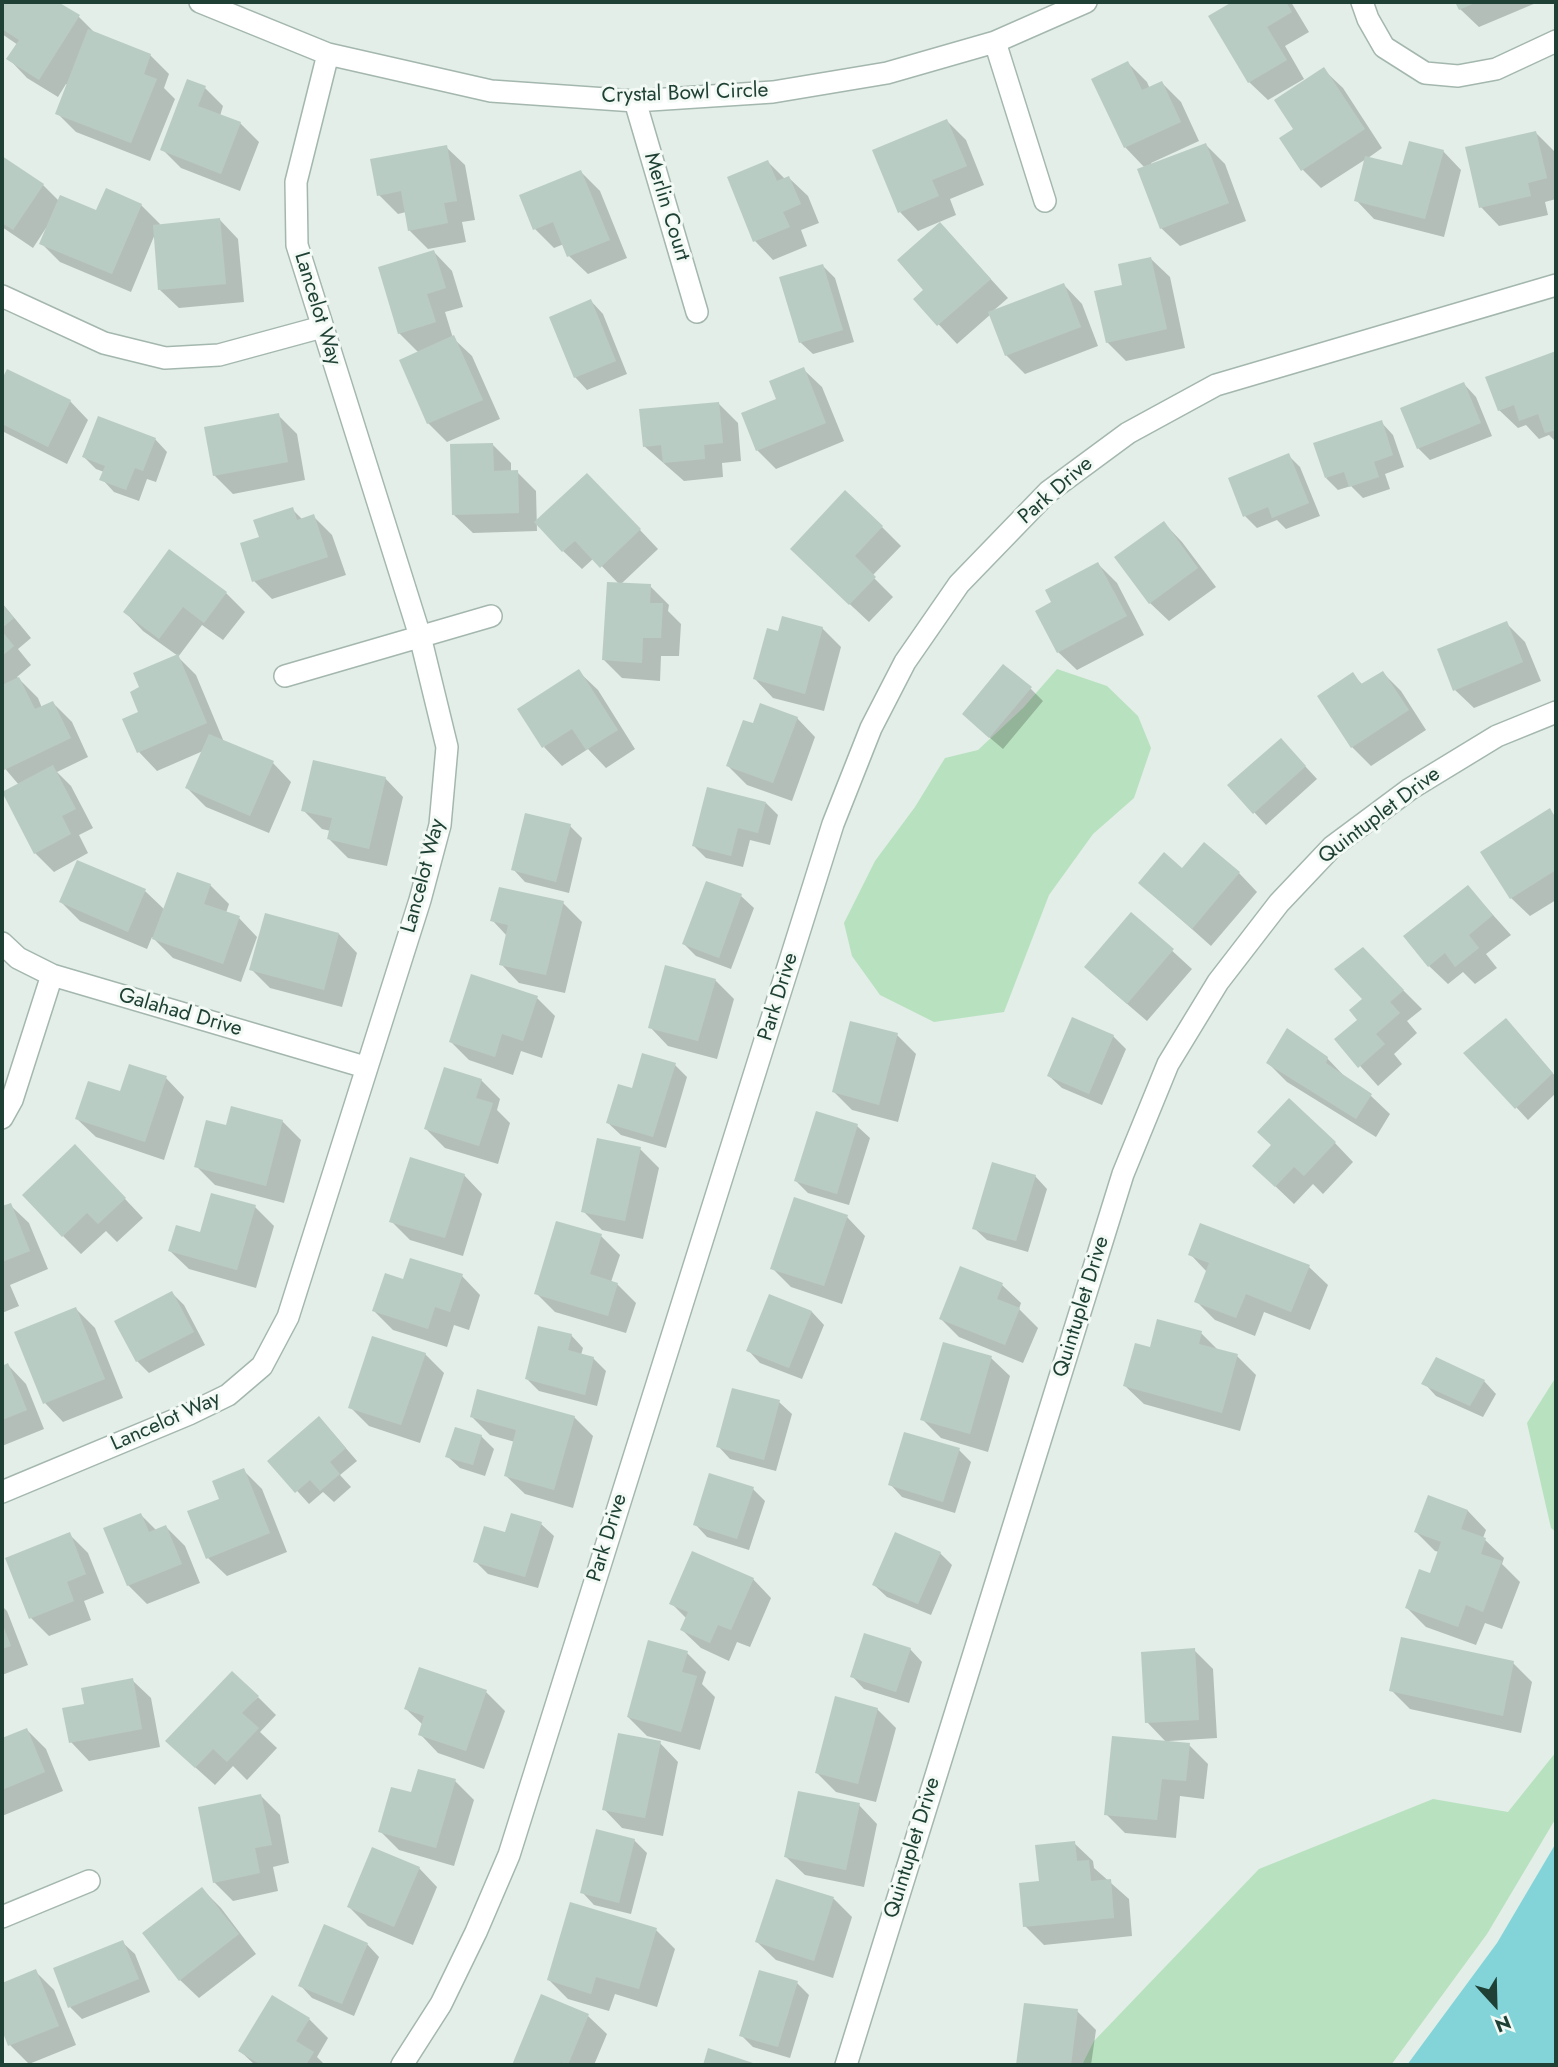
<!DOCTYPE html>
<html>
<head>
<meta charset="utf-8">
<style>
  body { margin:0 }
  #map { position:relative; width:1558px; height:2067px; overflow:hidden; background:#e2eee7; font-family:Jost,sans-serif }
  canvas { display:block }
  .frame { position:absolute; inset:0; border:4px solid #1f4135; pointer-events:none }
  .north { position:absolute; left:1460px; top:1969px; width:70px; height:70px; -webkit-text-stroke:5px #f3faf5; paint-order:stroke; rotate:158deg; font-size:19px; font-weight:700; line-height:28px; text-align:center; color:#1f4135 }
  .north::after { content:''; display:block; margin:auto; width:24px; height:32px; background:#1f4135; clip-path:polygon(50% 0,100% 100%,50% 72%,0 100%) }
</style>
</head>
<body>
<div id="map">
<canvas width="1558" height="2067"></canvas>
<div class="frame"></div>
<div class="north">N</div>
</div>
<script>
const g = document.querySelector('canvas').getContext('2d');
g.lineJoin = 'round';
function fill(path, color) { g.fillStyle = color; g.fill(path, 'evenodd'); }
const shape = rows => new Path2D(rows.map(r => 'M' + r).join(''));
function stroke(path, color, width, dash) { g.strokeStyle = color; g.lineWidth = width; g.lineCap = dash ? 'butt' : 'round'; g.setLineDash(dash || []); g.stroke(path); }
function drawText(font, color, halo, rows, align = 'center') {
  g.font = font + ' Jost,sans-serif'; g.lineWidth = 6; g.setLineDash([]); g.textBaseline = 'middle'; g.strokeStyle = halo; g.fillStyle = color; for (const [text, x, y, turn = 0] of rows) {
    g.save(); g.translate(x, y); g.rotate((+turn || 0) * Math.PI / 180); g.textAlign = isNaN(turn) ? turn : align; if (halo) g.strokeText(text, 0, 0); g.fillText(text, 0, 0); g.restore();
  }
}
fill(shape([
  [1057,669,1107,686,1138,716,1151,748,1134,798,1093,834,1049,895,1004,1012,934,1022,880,995,852,956,844,923,875,861,915,807,945,758,978,750,1023,708],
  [1556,1377,1556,1532,1551,1528,1527,1423],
  [1556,1752,1556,1818,1487,1934,1391,2065,1082,2065,1094,2041,1259,1869,1433,1799,1508,1812]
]), '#b8e1bf');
fill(shape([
  [1556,1843,1556,2065,1407,2065,1497,1943]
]), '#83d4d9');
fill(shape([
  [2,2,55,2,78,16,96,34,150,55,169,74,164,88,175,99,150,161,76,132,57,113,68,85,66,84,58,97,27,78,9,59,18,45,2,34],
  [1236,2,1291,2,1309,32,1285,46,1304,79,1268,100,1249,82,1210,17],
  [1457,2,1535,2,1536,3,1479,27,1460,9],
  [1128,63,1147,82,1150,89,1162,83,1181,102,1199,141,1151,163,1152,165,1206,145,1225,164,1246,221,1180,246,1161,228,1145,168,1125,147],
  [1324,70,1343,88,1382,148,1368,158,1403,167,1443,151,1461,170,1444,237,1374,219,1356,200,1366,159,1321,188,1303,170,1295,130],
  [205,88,223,106,220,116,240,123,259,142,240,191,181,168,162,149],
  [947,121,966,140,984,185,950,199,956,215,918,231,900,212],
  [1535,132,1554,151,1556,162,1556,199,1545,202,1548,215,1499,226,1481,207],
  [446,147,465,165,475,220,462,222,466,242,428,249,409,230,406,212,398,214,379,195],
  [2,158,43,185,59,201,97,212,141,205,160,224,159,226,220,220,238,239,244,302,179,308,160,290,155,234,131,292,60,262,41,243,47,229,46,228,33,248,2,227],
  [768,162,785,179,789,178,808,196,819,223,801,230,807,246,773,260,755,241],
  [581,172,600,191,627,258,588,274,569,256,564,244,554,248,535,229],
  [958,243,1008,298,993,311,1064,285,1082,304,1098,346,1025,374,1006,355,991,314,957,344,915,299,926,290],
  [434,252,452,271,463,307,445,312,453,338,472,356,500,419,447,442,428,423,419,353,399,333],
  [1151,259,1170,277,1185,348,1126,361,1107,342,1124,287],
  [823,266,835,278,854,342,813,354,800,342],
  [591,301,603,314,627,374,587,390,575,377],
  [1556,353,1556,442,1549,435,1539,439,1526,425,1518,428,1499,410,1488,378],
  [803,369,822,387,844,441,776,469,757,450,779,399],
  [8,371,70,401,88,420,67,464,2,431,2,383],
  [1464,384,1476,397,1492,436,1430,460,1418,448],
  [719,404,738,423,741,461,722,463,723,477,684,481,644,446],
  [278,415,297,434,305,480,233,494,214,475],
  [1381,422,1393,435,1404,467,1385,474,1390,489,1363,498,1351,486,1338,490,1326,478],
  [155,439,167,452,156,482,147,479,139,501,114,492,102,479,104,472,96,469,84,457],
  [492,444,511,463,511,472,517,472,536,491,537,531,473,533,454,515],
  [1288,455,1300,467,1320,516,1286,529,1277,520,1257,528,1245,516],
  [606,494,658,549,621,584,650,586,669,605,668,611,681,624,679,656,661,656,660,681,622,678,604,660,619,584,594,558,582,569,563,551],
  [292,509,303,520,313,516,332,535,346,575,272,599,254,581,261,538],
  [1164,523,1182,542,1216,587,1169,621,1150,603],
  [882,527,901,546,872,576,893,597,869,622,811,568],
  [1098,564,1117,583,1144,635,1077,670,1058,652,1054,603],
  [226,593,245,612,223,640,202,625,178,657,196,675,224,742,273,763,291,782,269,833,206,807,187,788,203,751,157,771,139,752,141,712,178,656,143,631,125,612],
  [2,603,31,638,18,649,31,665,17,677,38,698,42,708,53,703,72,722,88,757,57,772,71,786,93,828,79,835,88,853,54,872,35,853,19,785,2,765],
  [1506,623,1525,642,1541,681,1474,708,1455,690],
  [822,628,841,647,824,711,773,698,755,679,779,634],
  [579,672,598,690,635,749,606,768,588,749,562,766,544,747],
  [1383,673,1401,691,1426,730,1371,766,1352,747,1353,675,1363,685],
  [1030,688,1043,701,1003,749,976,726],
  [797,718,815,737,792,801,747,785,728,766,754,725],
  [1293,753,1317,779,1266,825,1229,785],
  [385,778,403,797,387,866,348,858,329,839,331,831,322,829,303,810],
  [766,803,778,815,770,845,750,840,743,867,706,858,694,846],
  [1550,811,1556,817,1556,900,1530,916,1511,898],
  [570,826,582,838,569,893,525,882,513,869],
  [78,862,145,891,165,910,210,885,229,904,226,913,239,918,257,937,241,982,173,958,152,937,147,949,80,921,61,902],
  [1182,870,1239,873,1257,892,1211,946,1140,883],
  [707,883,741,896,754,908,731,969,696,956,684,944],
  [1468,887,1511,935,1486,954,1497,968,1475,984,1463,972,1448,984,1429,966],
  [563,903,582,922,565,993,519,983,501,964,507,936,492,920],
  [1132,914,1192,969,1147,1021,1105,985],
  [339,934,357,953,342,1007,270,988,251,969],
  [1381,968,1422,1009,1407,1021,1417,1033,1394,1054,1402,1064,1378,1086,1336,1039,1360,1020,1364,999],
  [715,980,734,999,717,1059,668,1046,650,1027],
  [537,998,555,1016,542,1058,521,1051,513,1075,469,1060,451,1042],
  [1518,1033,1556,1077,1556,1093,1528,1120,1516,1107],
  [897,1035,916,1054,898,1122,852,1110,834,1092],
  [1113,1036,1126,1049,1102,1105,1062,1088,1049,1076],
  [1327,1058,1346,1078,1371,1096,1390,1114,1376,1137,1287,1082,1268,1063],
  [675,1065,687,1077,666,1148,621,1135,608,1123,633,1090],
  [166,1078,184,1097,164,1160,96,1137,77,1119,121,1094],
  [481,1080,500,1099,497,1110,510,1123,498,1164,445,1148,426,1129],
  [282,1121,301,1140,284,1203,215,1185,196,1166,227,1127],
  [857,1126,870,1138,849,1205,808,1193,796,1181],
  [1335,1143,1353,1162,1323,1194,1313,1184,1294,1204,1273,1184,1273,1146],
  [640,1149,659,1168,643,1239,602,1230,583,1211],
  [94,1166,143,1218,117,1242,106,1231,81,1254,63,1236],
  [464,1175,482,1194,463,1256,410,1240,391,1221],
  [1035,1176,1047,1189,1028,1252,987,1240,974,1228],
  [10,1205,29,1223,48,1269,10,1285,19,1306,2,1313,2,1208],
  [255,1207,274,1226,256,1288,189,1269,170,1251],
  [847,1217,865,1236,842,1304,791,1287,772,1268],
  [601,1236,620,1255,611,1282,617,1284,636,1303,626,1333,555,1312,536,1293],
  [1190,1254,1309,1267,1328,1285,1310,1330,1264,1312,1255,1336,1215,1320,1196,1301,1207,1272],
  [961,1268,1002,1285,1021,1303,1019,1309,1038,1328,1023,1363,959,1337,941,1319],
  [462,1276,480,1295,469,1330,454,1325,447,1347,393,1330,374,1311,404,1281],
  [172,1293,184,1305,205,1345,149,1373,137,1361],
  [770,1296,812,1312,824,1325,802,1379,760,1363,748,1350],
  [76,1309,95,1328,123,1398,63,1422,45,1403],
  [1201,1333,1220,1352,1237,1356,1256,1375,1240,1431,1144,1404,1125,1386],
  [571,1335,583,1348,581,1355,593,1358,606,1371,597,1406,539,1391,527,1379],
  [425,1354,444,1373,420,1443,369,1426,350,1407],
  [991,1358,1010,1376,988,1452,941,1438,922,1419],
  [8,1365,26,1384,44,1429,2,1446,2,1368],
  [1484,1381,1496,1394,1483,1417,1436,1396,1424,1383],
  [779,1402,792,1414,776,1471,730,1459,718,1446],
  [472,1417,574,1417,593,1436,573,1508,525,1494,506,1476,515,1442,490,1435],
  [331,1431,357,1461,340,1475,351,1487,334,1502,323,1492,309,1504,270,1461],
  [481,1436,494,1449,485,1476,460,1468,447,1456],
  [959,1450,971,1462,955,1513,902,1497,890,1484],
  [243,1470,262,1489,287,1552,227,1576,208,1558,221,1500],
  [753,1489,765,1501,749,1550,707,1537,695,1524],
  [1429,1497,1468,1511,1486,1530,1483,1538,1504,1558,1502,1564,1520,1582,1502,1629,1485,1623,1476,1645,1426,1627,1407,1608,1431,1575,1439,1552,1435,1551,1416,1532],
  [141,1515,157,1531,166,1527,185,1546,200,1583,147,1604,128,1585],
  [541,1524,554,1536,538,1588,488,1574,475,1561,506,1534],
  [69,1534,88,1553,104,1593,84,1601,91,1620,49,1636,31,1618],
  [940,1553,952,1565,931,1615,887,1597,874,1585],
  [753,1579,771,1598,750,1647,737,1642,729,1661,701,1648,682,1630,687,1619,671,1603],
  [2,1606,7,1611,28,1665,2,1675],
  [910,1649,922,1662,909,1703,864,1689,852,1676],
  [1194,1650,1213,1669,1217,1738,1169,1741,1169,1743,1189,1745,1208,1764,1204,1799,1180,1796,1176,1838,1125,1833,1106,1814,1167,1743,1147,1722],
  [687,1653,706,1672,702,1684,715,1697,700,1750,647,1736,628,1717],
  [1513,1663,1532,1682,1521,1733,1410,1709,1391,1690],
  [132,1680,151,1698,160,1747,89,1761,71,1742,87,1705],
  [486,1692,505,1711,484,1769,438,1753,420,1734,423,1725,406,1709],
  [258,1697,276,1715,260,1732,277,1748,247,1780,233,1766,215,1785,186,1759],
  [877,1709,896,1728,876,1802,836,1792,817,1773],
  [27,1730,46,1749,63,1791,2,1816,2,1740],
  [660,1743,678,1762,663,1836,622,1828,604,1809],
  [455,1781,474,1800,454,1866,399,1850,380,1831,413,1794],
  [261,1796,280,1815,289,1863,273,1867,278,1891,233,1901,214,1882],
  [859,1805,877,1824,864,1887,805,1875,786,1857],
  [634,1840,647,1853,631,1914,594,1905,582,1892],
  [1074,1843,1093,1861,1094,1868,1129,1899,1132,1936,1044,1945,1025,1926],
  [419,1868,437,1887,413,1945,368,1926,349,1907],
  [777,1881,834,1899,852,1917,833,1978,776,1960,757,1942],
  [202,1889,221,1908,256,1954,199,1998,180,1980],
  [571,1905,656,1930,675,1949,657,2007,615,1994,609,2011,568,1999,549,1980],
  [122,1942,135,1954,150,1992,82,2019,70,2007],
  [367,1944,379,1957,354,2016,312,1998,300,1985],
  [35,1971,54,1990,76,2045,29,2064,10,2045,2,2025,2,1985],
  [797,1983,809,1995,790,2058,753,2047,741,2035],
  [273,1997,309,2019,328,2038,317,2057,325,2065,255,2065,240,2051],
  [1025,2005,1077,2011,1096,2030,1091,2065,1017,2065],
  [588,2016,607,2034,594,2065,514,2064]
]), '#0003');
fill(shape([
  [2,2,58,2,80,15,39,80,6,59,19,40,2,29],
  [1232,2,1286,2,1292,12,1267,27,1287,60,1248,83,1208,16],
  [1455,2,1477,2,1459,10],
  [88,29,151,54,144,74,157,79,131,143,55,114],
  [1128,61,1142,90,1162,81,1181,122,1124,148,1091,79],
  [1324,67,1365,129,1301,171,1279,138,1293,129,1274,100],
  [187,79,206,86,198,106,241,122,221,174,160,150],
  [947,119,967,166,932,180,939,196,898,213,872,150],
  [1536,131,1547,178,1528,183,1531,196,1479,208,1465,147],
  [1409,141,1444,150,1425,219,1354,201,1365,156,1402,165],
  [1206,143,1229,203,1160,229,1137,169],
  [447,145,457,201,444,203,448,223,408,231,401,191,377,196,370,159],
  [2,156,44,184,13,230,2,223],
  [768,160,777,181,789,176,801,204,783,212,790,227,753,242,727,177],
  [581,170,610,240,567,257,553,222,533,230,519,195],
  [106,188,142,204,112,274,39,244,60,195,96,210],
  [220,218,226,284,158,290,153,225],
  [940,222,991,279,937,326,913,299,923,290,897,260],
  [434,250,446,288,427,294,436,322,398,334,378,267],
  [1151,257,1167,329,1106,343,1094,291,1122,285,1118,264],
  [823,264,843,330,799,343,779,277],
  [1064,283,1081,327,1005,356,988,312],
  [591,299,616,361,574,378,549,317],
  [454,335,483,400,427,424,399,360],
  [1556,351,1556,430,1545,433,1538,414,1519,421,1514,405,1498,411,1485,377],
  [804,367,826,423,756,451,741,413,776,399,769,381],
  [7,369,71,400,48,447,2,424,2,379],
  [1464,382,1481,423,1417,449,1400,408],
  [719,402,723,443,704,445,705,459,663,463,661,445,643,447,639,409],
  [279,413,288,462,213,476,204,427],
  [98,416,156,438,143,471,135,468,126,490,99,480,105,466,82,457],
  [1382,420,1393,455,1374,462,1379,477,1349,487,1344,472,1325,478,1313,443],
  [493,443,494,471,518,470,519,513,452,515,450,444],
  [1289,453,1309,503,1272,518,1268,507,1243,517,1228,478],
  [587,473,641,529,600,568,575,541,562,552,534,522],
  [845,490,883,526,855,556,876,577,849,605,790,549],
  [293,507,297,520,314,514,328,557,252,582,240,543,259,537,253,520],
  [1164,521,1198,568,1149,604,1114,557],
  [169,549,227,592,204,623,183,607,159,639,123,612],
  [1098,562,1127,616,1057,653,1035,611,1051,602,1045,590],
  [607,582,651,584,650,603,663,603,661,638,643,638,642,663,602,660],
  [2,604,14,618,2,628],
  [782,616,823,627,805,694,753,679,767,628,778,631],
  [1507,621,1523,662,1453,691,1437,649],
  [2,631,14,646,2,656],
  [178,654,207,723,137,753,122,719,138,712,130,692,139,687,133,673],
  [1003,664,1032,687,989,738,962,714],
  [579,669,618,730,586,750,572,729,542,748,517,709],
  [1383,671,1409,710,1351,748,1317,696,1353,672,1361,684],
  [19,677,35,709,53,701,71,738,2,771,2,685],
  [760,703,798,717,773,783,726,766,743,720,753,723],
  [209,734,274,761,250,816,185,788],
  [1281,738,1306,766,1253,814,1227,785],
  [313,760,386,777,369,849,327,839,332,818,301,811],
  [53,765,76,809,62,816,71,834,34,854,2,792],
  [707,787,766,802,758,833,738,828,731,856,692,846],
  [1550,808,1556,819,1556,870,1510,899,1480,852],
  [525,813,571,824,556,882,511,870],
  [1204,842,1240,872,1192,929,1138,883,1164,852,1182,868],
  [77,860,146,889,128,932,59,902],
  [177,872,211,884,204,904,240,916,223,964,152,939],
  [706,881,742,894,719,958,682,944],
  [1468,885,1493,915,1469,935,1479,948,1455,967,1445,953,1428,967,1403,936],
  [499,887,564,901,546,975,499,965,508,925,490,921],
  [1131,912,1174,949,1127,1004,1084,967],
  [265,913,339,933,324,990,249,970],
  [1363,947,1404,990,1390,1002,1400,1013,1376,1034,1385,1044,1358,1068,1334,1039,1357,1020,1349,1010,1362,999,1334,969],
  [665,965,716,979,698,1041,648,1028],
  [471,974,538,996,523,1041,502,1034,495,1057,449,1042],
  [1072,1017,1114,1035,1089,1094,1047,1076],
  [1506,1018,1553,1073,1515,1109,1463,1053],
  [850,1021,898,1033,879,1105,832,1092],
  [1287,1028,1328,1057,1326,1063,1372,1094,1356,1119,1266,1063],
  [642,1053,676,1063,653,1137,606,1123,618,1084,632,1088],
  [129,1064,167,1076,145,1142,75,1119,88,1081,120,1091],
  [444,1067,482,1079,476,1098,493,1103,479,1146,424,1129],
  [1289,1098,1336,1142,1304,1176,1294,1167,1275,1187,1252,1166,1271,1145,1257,1132],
  [231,1106,283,1120,266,1186,194,1167,206,1120,226,1125],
  [816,1111,858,1124,837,1194,794,1181],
  [597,1138,641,1147,625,1221,581,1212],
  [75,1144,126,1198,98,1224,87,1213,62,1237,22,1195],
  [410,1157,465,1174,445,1238,389,1222],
  [992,1162,1036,1175,1016,1241,972,1229],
  [211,1193,256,1205,237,1270,168,1251,176,1225,200,1232],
  [794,1197,848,1215,824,1286,770,1269],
  [11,1203,30,1251,2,1262,2,1206],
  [556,1221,602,1234,590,1274,618,1283,608,1316,534,1294],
  [1200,1223,1310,1265,1291,1312,1246,1294,1236,1318,1194,1302,1209,1263,1188,1255],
  [410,1258,463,1274,450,1312,435,1307,428,1329,372,1311,385,1273,403,1279],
  [960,1266,1003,1283,997,1299,1020,1308,1005,1345,939,1319],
  [172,1291,194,1332,136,1362,114,1321],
  [769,1294,812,1311,789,1368,746,1351],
  [76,1307,105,1379,43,1404,14,1332],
  [1157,1319,1202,1331,1199,1344,1238,1354,1222,1413,1123,1386,1135,1343,1150,1347],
  [538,1326,572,1334,568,1350,594,1357,585,1395,525,1379],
  [372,1336,426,1353,401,1425,348,1408],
  [943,1342,992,1356,970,1434,920,1420],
  [1436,1357,1485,1380,1470,1406,1421,1384],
  [8,1363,27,1410,2,1420,2,1366],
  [732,1388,780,1400,764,1460,716,1447],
  [477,1389,575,1416,554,1490,504,1476,516,1430,470,1417],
  [319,1416,346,1448,330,1462,340,1474,320,1491,310,1480,295,1493,267,1461],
  [455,1427,482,1435,473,1465,445,1457],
  [904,1432,960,1448,943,1502,888,1485],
  [244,1468,270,1533,206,1559,187,1511,219,1499,212,1481],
  [709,1473,754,1487,737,1539,693,1525],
  [1428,1495,1468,1510,1461,1529,1486,1538,1481,1554,1502,1561,1483,1612,1466,1605,1458,1627,1405,1608,1419,1569,1430,1573,1441,1542,1414,1532],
  [141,1513,149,1532,166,1525,182,1564,127,1586,103,1528],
  [511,1513,542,1522,525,1577,473,1562,484,1526,505,1532],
  [70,1532,86,1574,67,1582,74,1601,29,1619,5,1558],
  [895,1532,941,1552,918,1604,872,1585],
  [692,1551,754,1578,731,1630,718,1625,710,1643,680,1630,688,1612,669,1604],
  [2,1623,11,1646,2,1649],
  [864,1633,911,1648,896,1692,850,1677],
  [1401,1637,1514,1661,1503,1716,1389,1691],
  [648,1640,688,1651,682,1672,697,1676,681,1732,627,1717],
  [1195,1648,1199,1720,1145,1723,1141,1652],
  [419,1667,487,1690,466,1751,418,1735,424,1716,404,1709],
  [232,1671,259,1696,242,1713,259,1728,227,1762,213,1749,195,1768,165,1741],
  [133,1678,142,1729,69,1743,62,1708,84,1704,81,1688],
  [835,1696,878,1708,858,1784,815,1773],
  [27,1728,45,1772,2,1790,2,1738],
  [618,1733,661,1741,645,1818,602,1810],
  [1112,1736,1190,1743,1186,1781,1162,1779,1157,1820,1104,1815],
  [418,1769,456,1779,436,1848,378,1832,391,1787,411,1792],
  [798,1791,860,1803,846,1870,784,1857],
  [261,1794,272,1845,255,1848,260,1873,213,1883,198,1807],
  [596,1829,635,1839,619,1903,580,1893],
  [1075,1841,1077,1861,1089,1860,1091,1881,1111,1879,1114,1918,1023,1927,1019,1883,1039,1881,1035,1845],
  [372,1847,420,1867,394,1927,347,1907],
  [776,1879,834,1897,814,1961,755,1942],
  [202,1887,239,1934,179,1981,142,1933],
  [570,1902,657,1928,639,1989,596,1977,591,1994,547,1980],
  [324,1924,368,1943,342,2004,298,1986],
  [123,1940,139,1979,68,2008,53,1968],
  [36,1969,59,2026,8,2046,2,2030,2,1983],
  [759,1970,798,1981,778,2047,739,2036],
  [541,1994,589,2014,568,2065,561,2062,559,2065,512,2065],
  [272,1995,310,2018,296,2041,314,2052,306,2065,261,2065,238,2051],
  [1024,2003,1078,2009,1071,2065,1016,2065],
  [708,2048,759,2065,703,2065]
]), '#b9ccc3');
const minor = shape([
  [200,2,328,54,491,91,635,101,773,92,887,73,995,42,1086,2],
  [1362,2,1368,19,1384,47,1425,73,1458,76,1496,69,1556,41],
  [995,42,1045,201],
  [635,101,697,312],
  [2,296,104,343,165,358,219,355,322,327],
  [285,676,491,616],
  [2,943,18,958,52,975,365,1067],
  [2,1118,12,1100,52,975],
  [2,1492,189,1414,228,1395,262,1366,288,1317,420,900,440,825,447,747,420,636,297,245,296,182,328,54],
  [2,1917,89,1881],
  [402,2065,441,2004,476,1932,509,1855,833,824,871,728,905,662,959,584,1048,492,1128,433,1216,385,1556,285],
  [846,2065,1123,1174,1168,1064,1218,982,1279,903,1332,847,1410,789,1497,736,1556,712]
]);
stroke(minor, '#a4b7ae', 24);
stroke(minor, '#fff', 21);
drawText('21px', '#1f4135', '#f3faf5', [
  ["Crystal Bowl Circle",685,94,-2],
  ["Merlin Court",666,207,73],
  ["Lancelot Way",317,309,73],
  ["Park Drive",1056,491,-41],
  ["Quintuplet Drive",1380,816,-37],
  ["Lancelot Way",424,876,-75],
  ["Park Drive",779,997,-73],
  ["Galahad Drive",180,1013,16],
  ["Quintuplet Drive",1082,1307,-73],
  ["Lancelot Way",166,1422,-24],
  ["Park Drive",608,1538,-73],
  ["Quintuplet Drive",913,1848,-73]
]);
</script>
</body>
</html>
